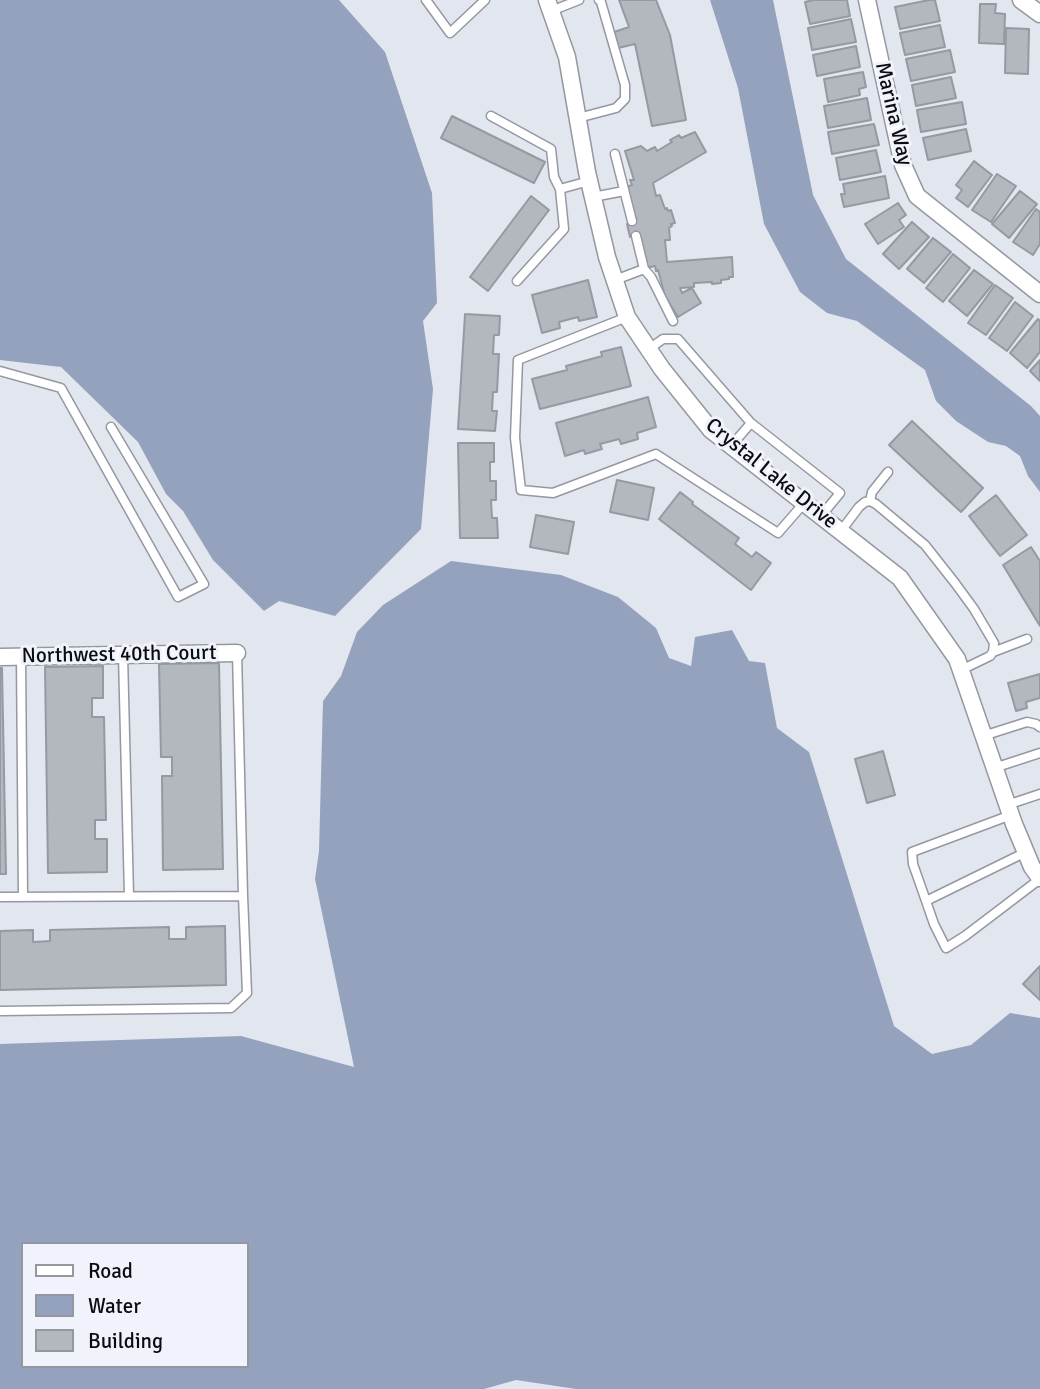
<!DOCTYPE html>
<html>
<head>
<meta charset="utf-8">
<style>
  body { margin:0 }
  #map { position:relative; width:1040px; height:1389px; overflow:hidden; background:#e2e6ee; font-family:Signika,sans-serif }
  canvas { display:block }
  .legend { position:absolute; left:21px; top:1242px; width:228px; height:126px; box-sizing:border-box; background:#f0f3fb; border:2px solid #94979d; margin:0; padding:9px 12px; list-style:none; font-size:21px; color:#0b0c0f }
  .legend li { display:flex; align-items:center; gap:14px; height:35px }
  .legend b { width:35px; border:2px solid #94979d }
</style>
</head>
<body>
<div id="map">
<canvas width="1040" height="1389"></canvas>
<ul class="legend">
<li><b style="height:9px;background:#fff"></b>Road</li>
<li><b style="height:19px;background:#95a2bd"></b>Water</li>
<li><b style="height:19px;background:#b3b7be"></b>Building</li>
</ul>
</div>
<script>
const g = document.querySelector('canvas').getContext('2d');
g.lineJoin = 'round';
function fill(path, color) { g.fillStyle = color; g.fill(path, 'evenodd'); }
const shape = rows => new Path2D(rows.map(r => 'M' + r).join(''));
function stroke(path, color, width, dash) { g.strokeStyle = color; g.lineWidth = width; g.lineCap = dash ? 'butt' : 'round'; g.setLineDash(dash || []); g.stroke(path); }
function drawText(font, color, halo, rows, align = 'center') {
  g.font = font + ' Signika,sans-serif'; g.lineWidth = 6; g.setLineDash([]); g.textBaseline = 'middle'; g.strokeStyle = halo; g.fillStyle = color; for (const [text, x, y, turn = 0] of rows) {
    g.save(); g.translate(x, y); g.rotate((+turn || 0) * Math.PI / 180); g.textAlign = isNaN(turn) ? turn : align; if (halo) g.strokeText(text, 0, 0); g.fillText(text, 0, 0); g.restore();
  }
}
fill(shape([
  [0,0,339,0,385,52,432,193,437,303,423,321,433,389,421,529,335,616,279,601,264,611,213,560,183,511,166,494,138,442,61,367,0,360],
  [710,0,773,0,813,195,846,259,1031,406,1040,416,1040,492,1028,476,1020,456,1006,446,988,442,956,421,936,401,925,370,857,321,827,313,800,292,764,224,738,88],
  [451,561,561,575,618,597,656,628,669,658,691,666,695,637,732,630,749,661,765,663,777,728,809,752,894,1026,932,1054,971,1045,1010,1013,1040,1018,1040,1389,576,1389,516,1380,484,1389,0,1389,0,1044,241,1036,354,1067,315,879,319,851,323,701,341,676,357,632,383,605],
  [23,1244,247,1244,247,1366,23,1366]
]), '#95a2bd');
const building = shape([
  [619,0,656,0,670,35,686,120,652,126,635,44,618,48,614,32,629,27,619,0],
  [813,0,847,0,850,16,810,24,805,2,813,0],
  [929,0,935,0,940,21,900,29,895,7,929,0],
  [980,4,996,4,995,13,1005,14,1004,44,979,43,980,4],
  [851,19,856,42,812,50,808,28,851,19],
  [940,25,945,47,905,55,900,33,940,25],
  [1006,28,1029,29,1028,74,1005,73,1006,28],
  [856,46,860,67,817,76,813,55,856,46],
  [950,50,955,72,911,81,906,59,950,50],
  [863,72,866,87,859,89,860,95,828,102,824,79,863,72],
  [951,77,956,98,916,106,912,85,951,77],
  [867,98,871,120,828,128,824,106,867,98],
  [962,102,966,124,921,132,917,110,962,102],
  [452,116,545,162,534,183,441,138,452,116],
  [874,124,879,145,832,154,828,132,874,124],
  [966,129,971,151,928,160,923,138,966,129],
  [695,132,706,152,653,183,656,196,660,195,665,209,667,208,668,211,671,210,675,223,671,224,672,226,669,228,670,240,665,240,667,262,732,257,733,277,729,277,729,279,721,280,721,283,712,284,712,282,694,283,694,287,680,288,682,293,692,288,701,303,678,317,665,296,658,270,656,271,655,266,646,268,638,235,630,237,627,224,635,221,636,219,624,188,632,185,630,180,634,180,625,151,641,146,647,151,655,147,657,151,672,142,670,140,679,135,681,138,695,132],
  [876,150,881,172,840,180,836,158,876,150],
  [974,161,992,175,968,207,956,198,962,190,956,185,974,161],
  [997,174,1016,186,991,222,972,210,997,174],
  [885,176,889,198,844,207,841,194,845,194,843,184,885,176],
  [1020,191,1037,204,1009,238,992,224,1020,191],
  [531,196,549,210,488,291,470,277,531,196],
  [898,203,906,215,899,220,904,227,878,244,865,224,898,203],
  [1036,209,1040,212,1040,244,1033,255,1013,242,1036,209],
  [912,222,929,237,899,269,883,254,912,222],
  [933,238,951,252,924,283,907,269,933,238],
  [953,254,970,268,943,302,926,288,953,254],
  [974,270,993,284,967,316,949,301,974,270],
  [588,280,597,317,579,321,578,317,559,322,560,328,542,333,532,295,588,280],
  [995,285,1013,298,986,335,968,323,995,285],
  [1015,302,1033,316,1007,351,989,338,1015,302],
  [465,314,500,316,499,335,494,335,493,354,499,354,497,392,493,392,492,411,497,411,495,431,458,429,465,314],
  [1038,319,1040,321,1040,352,1027,368,1010,353,1038,319],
  [621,347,631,386,540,409,532,379,567,370,566,366,602,356,601,352,621,347],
  [1040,360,1040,381,1030,371,1040,360],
  [648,397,656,427,637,433,638,439,621,444,619,439,600,444,602,449,585,454,584,450,565,456,556,423,648,397],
  [912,421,983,488,961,512,889,445,912,421],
  [458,443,494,443,494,462,490,462,490,481,496,481,496,500,491,500,492,518,497,518,498,538,460,538,458,443],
  [617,480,654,488,648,520,610,512,617,480],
  [680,492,693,502,692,504,739,538,735,544,752,557,756,552,771,563,751,590,659,519,680,492],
  [996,495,1027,535,1000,556,969,516,996,495],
  [536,515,574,522,568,554,530,547,536,515],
  [1031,547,1040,561,1040,626,1003,565,1031,547],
  [219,663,223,869,163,870,162,776,172,776,172,757,161,757,159,664,219,663],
  [103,666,103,698,92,698,92,717,104,717,106,820,95,820,95,839,107,839,107,872,48,873,45,667,103,666],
  [0,668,2,668,6,874,0,874,0,668],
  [1040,674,1040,698,1026,702,1027,708,1016,711,1008,683,1040,674],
  [883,751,895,795,867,803,855,759,883,751],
  [225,926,226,985,0,990,0,931,33,930,33,942,50,941,50,930,169,927,169,939,186,939,186,927,225,926],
  [1040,966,1040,1000,1023,984,1040,966]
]);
fill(building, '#b3b7be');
stroke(building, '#9699a1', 2);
const lane = shape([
  [426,0,450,33,485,0],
  [551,11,579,0],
  [491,116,551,149,554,177,560,189],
  [578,118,616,108,625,99,625,85,601,2,599,0],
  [615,154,632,221],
  [593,197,624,191],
  [636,236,644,269],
  [615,280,644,269,651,277,673,321],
  [517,281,564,229,560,189,589,181],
  [627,317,518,360,515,438,521,490,553,493,656,454,778,533,805,502],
  [649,349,663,339,678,339,751,423],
  [0,371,61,388,178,597,204,584,111,427],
  [731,446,751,423,840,493,821,516],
  [870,501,872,492,888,472],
  [841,531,859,507,865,502,870,501,876,504,925,545,955,583,974,609,994,643,993,652,990,656,961,670],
  [993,652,1027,639],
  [123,655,129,896],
  [21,657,23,896],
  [983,736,1027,722,1036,724,1040,727],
  [994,768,1040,753],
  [1007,805,1040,794],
  [1011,815,912,852,913,864,926,901,934,924,946,948,965,936,1040,879],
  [0,897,243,896,237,653],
  [926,901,1026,852],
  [0,1011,231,1008,247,993,243,896]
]);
const street = shape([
  [547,0,567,57,587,172,607,257,627,317,662,369,711,430,900,578,957,659,1014,824,1032,867,1040,878],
  [867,0,903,165,917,196,1040,294],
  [1021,0,1040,14],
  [0,657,237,653]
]);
stroke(lane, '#9598a0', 11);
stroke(street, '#9598a0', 19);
stroke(lane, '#fff', 8);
stroke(street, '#fff', 16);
drawText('21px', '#0b0c0f', '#f0f3fb', [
  ["Marina Way",893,114,77],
  ["Crystal Lake Drive",771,474,39],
  ["Northwest 40th Court",119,655,-1]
]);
</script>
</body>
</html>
